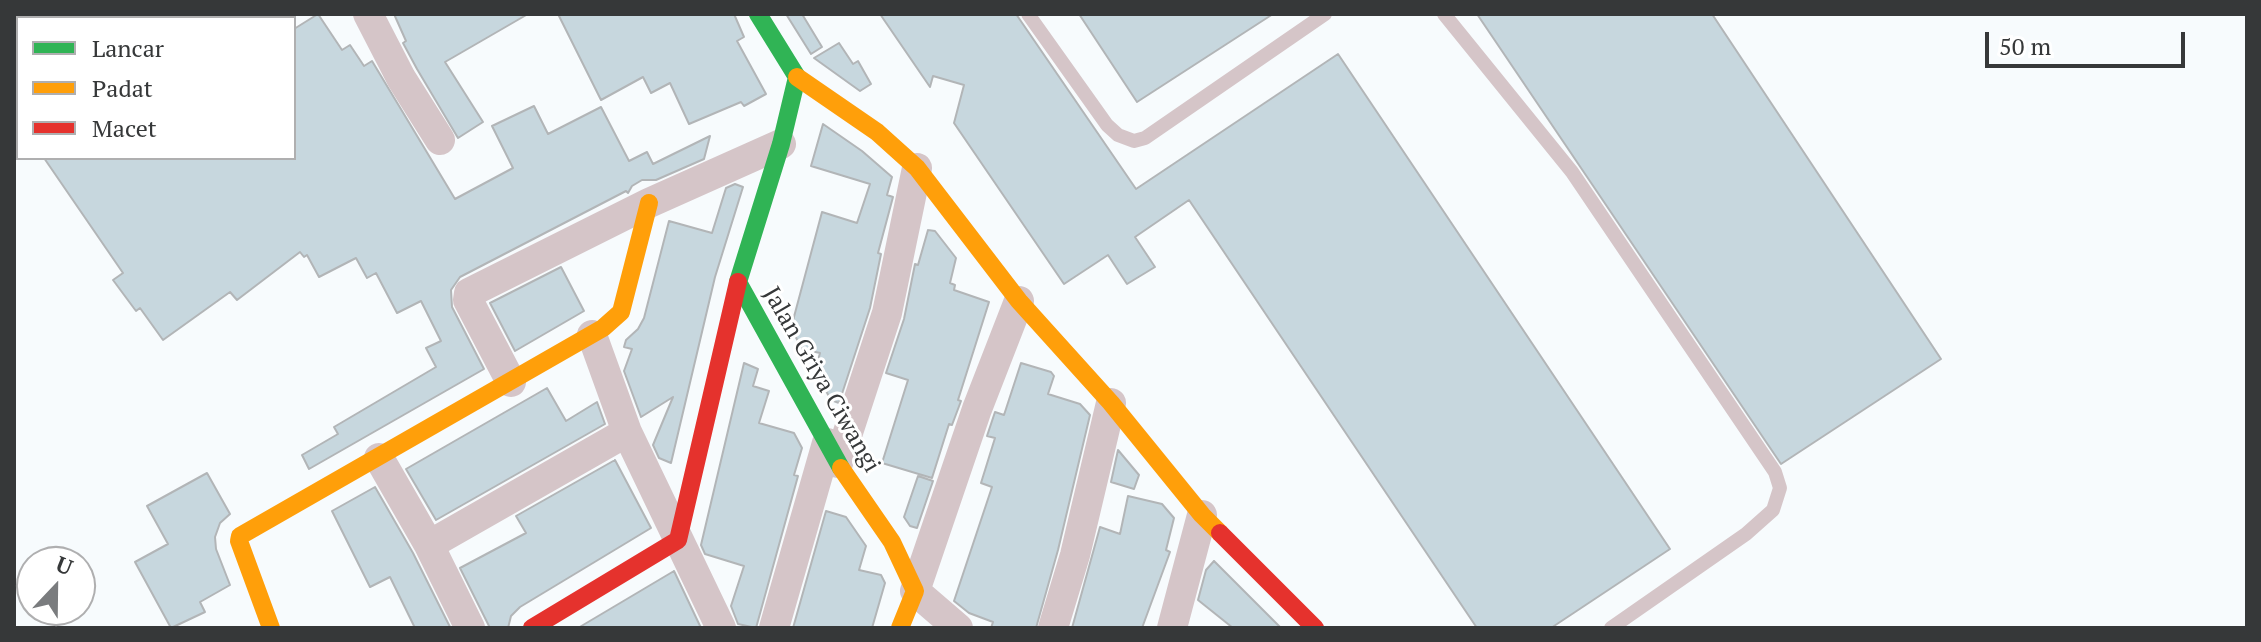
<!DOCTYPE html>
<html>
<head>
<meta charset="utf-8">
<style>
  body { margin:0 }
  #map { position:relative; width:2261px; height:642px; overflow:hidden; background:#f7fbfd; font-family:"PT Serif",serif }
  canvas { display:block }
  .frame { position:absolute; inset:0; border:16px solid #363839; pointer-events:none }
  .legend { position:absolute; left:16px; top:16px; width:280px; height:144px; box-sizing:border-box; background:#fff; border:2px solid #afafb0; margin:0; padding:10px 14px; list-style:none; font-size:24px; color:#363839 }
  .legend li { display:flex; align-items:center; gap:16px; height:40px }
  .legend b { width:40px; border:2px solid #afafb0 }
  .north { position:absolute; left:16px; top:546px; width:80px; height:80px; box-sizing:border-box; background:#fff; border:2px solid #afafb0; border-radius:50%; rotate:22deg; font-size:22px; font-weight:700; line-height:32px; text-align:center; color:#363839 }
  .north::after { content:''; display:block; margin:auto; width:28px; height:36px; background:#7a7c7e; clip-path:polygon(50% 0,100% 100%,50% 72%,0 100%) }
  .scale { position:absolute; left:1985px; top:32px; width:200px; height:36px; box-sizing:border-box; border:4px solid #363839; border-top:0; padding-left:10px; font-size:24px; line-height:28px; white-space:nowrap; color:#363839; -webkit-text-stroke:6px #fff; paint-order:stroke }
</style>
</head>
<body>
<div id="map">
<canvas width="2261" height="642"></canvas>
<div class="frame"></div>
<ul class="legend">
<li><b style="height:10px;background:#30b455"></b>Lancar</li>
<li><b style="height:10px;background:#ff9f0a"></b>Padat</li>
<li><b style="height:10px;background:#e5322d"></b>Macet</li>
</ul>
<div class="north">U</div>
<div class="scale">50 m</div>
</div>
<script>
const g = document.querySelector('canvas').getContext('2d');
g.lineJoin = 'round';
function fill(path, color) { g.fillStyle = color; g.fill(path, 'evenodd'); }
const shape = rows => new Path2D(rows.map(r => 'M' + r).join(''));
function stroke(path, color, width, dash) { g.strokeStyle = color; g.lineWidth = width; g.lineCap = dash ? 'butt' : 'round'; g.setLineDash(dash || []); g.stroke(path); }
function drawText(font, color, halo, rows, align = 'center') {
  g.font = font + ' "PT Serif",serif'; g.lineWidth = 6; g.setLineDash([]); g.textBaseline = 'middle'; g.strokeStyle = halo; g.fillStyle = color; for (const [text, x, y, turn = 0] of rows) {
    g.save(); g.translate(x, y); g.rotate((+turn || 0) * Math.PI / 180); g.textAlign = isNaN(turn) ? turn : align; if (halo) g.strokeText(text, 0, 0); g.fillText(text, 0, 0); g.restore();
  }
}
const building = shape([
  [318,14,342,50,350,45,364,66,372,61,455,199,513,168,492,126,534,106,548,134,601,107,629,161,647,152,653,164,710,136,704,159,656,180,642,180,632,186,628,193,626,191,460,277,451,290,452,307,484,369,309,469,302,455,338,434,334,427,436,367,426,348,441,341,421,301,397,313,376,273,367,278,356,258,319,277,307,255,304,257,300,252,237,300,230,292,163,340,140,308,136,311,113,280,123,273,44,158,294,158,294,29,318,14],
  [394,14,528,14,445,62,483,122,458,138,417,69,403,43,406,41,394,14],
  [558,14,734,14,744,37,737,41,766,94,744,106,741,102,689,124,670,83,651,93,643,77,601,100,558,14],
  [786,14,802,14,822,47,811,54,786,14],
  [880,14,1016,14,1136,189,1338,54,1670,549,1551,628,1477,628,1189,200,1135,237,1155,267,1127,284,1108,255,1064,284,954,123,964,85,933,76,930,87,880,14],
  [1079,14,1273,14,1137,102,1079,14],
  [1477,14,1712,14,1941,359,1781,464,1477,14],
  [839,43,853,64,858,61,871,84,860,91,814,58,839,43],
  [823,124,862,151,892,177,887,195,893,197,878,253,881,254,870,308,839,403,831,400,815,371,820,353,802,349,791,328,822,212,857,223,870,184,811,166,823,124],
  [735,184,743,187,715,277,671,463,659,458,653,445,673,397,641,417,624,371,632,349,624,347,626,340,638,329,644,318,669,221,712,233,726,188,735,184],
  [928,230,935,231,956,258,950,283,955,285,954,290,989,302,958,400,961,401,952,425,949,424,932,478,882,463,908,380,886,373,904,319,915,264,918,265,928,230],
  [561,267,584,311,515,351,490,303,561,267],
  [744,363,758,369,753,386,769,391,759,423,794,433,802,448,794,475,798,476,756,628,738,624,731,606,744,566,705,554,701,545,744,363],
  [1021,363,1051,372,1054,376,1048,394,1080,404,1090,415,1058,550,1036,628,991,628,993,622,969,613,954,601,992,487,981,483,995,438,987,436,995,412,1004,415,1021,363],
  [547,388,566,421,597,402,605,424,436,520,406,469,547,388],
  [1118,450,1139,475,1134,489,1111,482,1118,450],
  [615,460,651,528,520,607,511,616,508,628,490,628,460,568,526,533,516,516,615,460],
  [207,473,230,514,220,523,215,537,216,549,230,585,200,602,205,612,171,628,135,562,168,544,147,506,207,473],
  [918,476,933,481,917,528,910,526,904,517,918,476],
  [375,487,413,553,450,627,415,628,390,577,370,587,332,511,375,487],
  [1128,496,1162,504,1174,518,1166,550,1170,552,1142,628,1072,628,1100,527,1120,534,1128,496],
  [826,511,846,517,866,546,859,570,881,575,885,583,872,628,793,628,826,511],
  [1214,561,1281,628,1233,628,1198,600,1206,570,1214,561],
  [674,571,701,628,578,628,674,571]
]);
fill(building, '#c7d7de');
stroke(building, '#b2b5b7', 2);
stroke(shape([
  [1028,14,1107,125,1118,135,1134,141,1145,138,1325,14],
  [1444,14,1572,172,1775,472,1780,488,1773,510,1746,534,1611,628]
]), '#d5c5c8', 14);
stroke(shape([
  [368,14,401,78,440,140],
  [190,18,198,14],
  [14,19,18,23],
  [592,335,627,432,721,628],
  [511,382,468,300,469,293,649,203,781,144],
  [379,458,429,545,470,628],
  [838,463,887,313,917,168],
  [429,545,627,432],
  [774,628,827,443],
  [958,628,915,591,977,409,1019,301],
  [1053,628,1075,555,1111,403],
  [1172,628,1202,515]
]), '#d5c5c8', 30);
stroke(shape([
  [758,14,797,77,781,144,738,282,841,468]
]), '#30b455', 18);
stroke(shape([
  [797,77,877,132,917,168,1019,301,1111,403,1202,515,1220,533],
  [841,468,892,542,915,591,900,628],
  [271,628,239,541,240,536,603,328,621,312,649,203]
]), '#ff9f0a', 18);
stroke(shape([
  [1220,533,1315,628],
  [532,628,678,540,738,282]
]), '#e5322d', 18);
drawText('24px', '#363839', '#fff', [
  ["Jalan Griya Ciwangi",821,380,60]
]);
</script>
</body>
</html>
